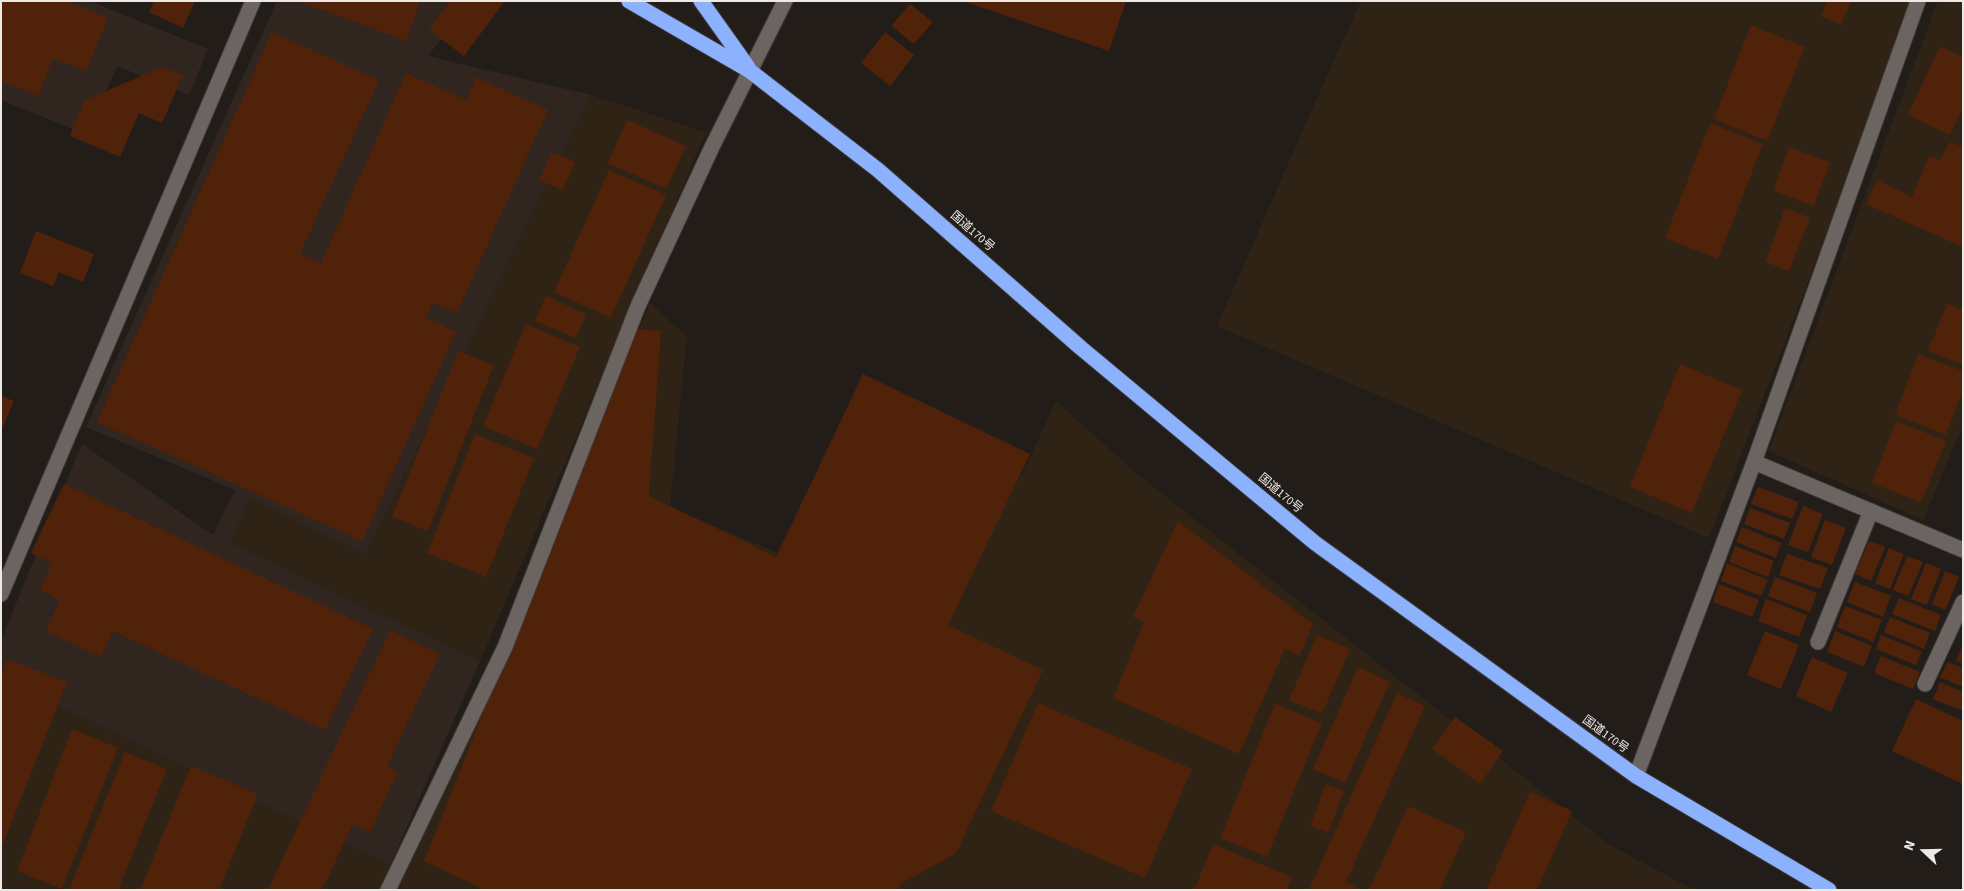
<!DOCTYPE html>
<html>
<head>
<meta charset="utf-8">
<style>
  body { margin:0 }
  #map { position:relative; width:1964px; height:891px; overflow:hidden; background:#231d1a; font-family:"Source Sans 3",sans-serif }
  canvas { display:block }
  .frame { position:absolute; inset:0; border:2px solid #ede9e7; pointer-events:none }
  .north { position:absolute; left:1899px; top:826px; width:50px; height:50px; -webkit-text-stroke:4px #231d1a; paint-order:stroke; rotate:291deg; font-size:14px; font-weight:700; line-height:20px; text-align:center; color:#ede9e7 }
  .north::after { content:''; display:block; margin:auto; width:18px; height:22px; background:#ede9e7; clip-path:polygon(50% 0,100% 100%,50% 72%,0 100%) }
</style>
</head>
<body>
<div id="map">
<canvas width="1964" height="891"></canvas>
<div class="frame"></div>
<div class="north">N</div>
</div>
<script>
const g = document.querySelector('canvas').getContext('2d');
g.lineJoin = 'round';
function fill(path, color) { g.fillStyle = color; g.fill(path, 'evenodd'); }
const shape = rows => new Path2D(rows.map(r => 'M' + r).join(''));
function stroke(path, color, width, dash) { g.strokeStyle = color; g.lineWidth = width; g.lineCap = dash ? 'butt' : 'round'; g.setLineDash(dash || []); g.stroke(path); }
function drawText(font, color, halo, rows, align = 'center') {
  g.font = font + ' "Source Sans 3","Noto Sans JP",sans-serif'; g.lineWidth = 4; g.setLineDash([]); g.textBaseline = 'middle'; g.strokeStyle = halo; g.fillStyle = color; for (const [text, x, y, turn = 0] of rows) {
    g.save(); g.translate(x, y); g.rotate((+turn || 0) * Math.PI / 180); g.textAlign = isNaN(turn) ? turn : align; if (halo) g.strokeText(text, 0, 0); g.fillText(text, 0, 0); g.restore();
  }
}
fill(shape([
  [1361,1,1916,1,1709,538,1217,326,1321,89],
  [1938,1,1963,1,1963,425,1923,520,1769,451],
  [591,95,706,132,480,661,231,543,250,498,365,555],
  [650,303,687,337,670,507,797,561,895,389,1022,475,1056,401,1137,474,1610,845,1694,890,388,890,505,647],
  [1,679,390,865,379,890,1,890]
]), '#2f2315');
fill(shape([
  [1,1,90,1,208,49,189,95,117,66,88,135,1,100],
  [277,1,471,1,428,56,591,95,365,555,250,498,231,543,480,661,390,865,1,679,1,640,82,444,213,535,235,490,86,427]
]), '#312520');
fill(shape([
  [1,1,67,1,108,18,86,71,53,58,38,96,1,81],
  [154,1,195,1,183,28,149,12],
  [298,1,418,1,420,2,406,41],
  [450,1,505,1,464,56,429,30],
  [963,1,1126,1,1109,51],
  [1827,1,1851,1,1841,25,1821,16],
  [910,4,933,22,914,44,891,26],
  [1751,25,1805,47,1767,141,1714,119],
  [272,32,379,80,300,254,321,263,406,73,466,100,476,77,548,110,457,313,433,303,426,318,456,332,362,541,97,422],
  [885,32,914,55,890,86,861,63],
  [1940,46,1963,57,1963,108,1950,135,1908,115],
  [162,67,183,75,162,123,139,113,120,157,70,136,85,100],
  [627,120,686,146,666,189,608,163],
  [1710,123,1763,144,1718,259,1665,238],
  [1950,142,1963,147,1963,247,1866,204,1877,180,1912,197,1929,156,1940,160],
  [1789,147,1830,162,1814,206,1773,191],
  [552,152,575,162,563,190,539,180],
  [609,170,666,195,611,318,554,292],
  [1785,208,1810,218,1789,271,1765,262],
  [36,231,94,254,83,282,59,272,53,286,20,273],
  [546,296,586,314,576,338,535,321],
  [1947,304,1963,310,1963,365,1928,351],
  [526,324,580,347,537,449,483,426],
  [636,329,661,331,649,496,776,557,863,374,1030,454,948,625,1043,670,956,853,899,885,898,890,485,890,424,861],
  [458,351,494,365,428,531,392,517],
  [1918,354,1963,371,1963,390,1946,435,1895,415],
  [1680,364,1742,390,1692,513,1630,487],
  [1,396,14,401,1,431],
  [1896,421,1946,441,1921,502,1872,483],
  [475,434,534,458,486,577,427,553],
  [64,484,373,629,325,730,113,631,101,657,46,631,60,600,40,590,52,563,31,553],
  [1758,487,1799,502,1792,519,1751,504],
  [1803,506,1823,514,1808,552,1788,545],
  [1750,508,1790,523,1784,539,1744,524],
  [1825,520,1846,528,1832,565,1811,557],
  [1178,521,1313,624,1300,655,1285,649,1239,754,1113,698,1144,622,1133,617],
  [1742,527,1781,543,1776,558,1736,542],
  [1869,541,1885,547,1871,581,1855,574],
  [1735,546,1774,561,1768,577,1729,562],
  [1889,548,1904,554,1890,589,1875,583],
  [1787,554,1828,568,1820,589,1779,575],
  [1907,556,1923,562,1908,596,1893,590],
  [1727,563,1768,580,1761,596,1721,581],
  [1926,563,1941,569,1927,605,1911,599],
  [1945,571,1959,577,1945,610,1932,604],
  [1775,577,1817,593,1810,612,1768,596],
  [1855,582,1891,596,1883,617,1847,602],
  [1719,584,1759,600,1752,617,1713,602],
  [1899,598,1941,615,1935,631,1892,614],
  [1766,599,1807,615,1799,637,1758,621],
  [1845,606,1882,620,1873,642,1837,627],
  [1890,617,1930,633,1924,649,1884,632],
  [390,630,440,654,387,767,398,772,370,832,353,824,322,890,268,890],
  [1765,631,1799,645,1781,689,1747,675],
  [1835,631,1872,646,1864,667,1827,652],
  [1317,635,1350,649,1322,714,1289,700],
  [1881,635,1922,652,1916,665,1876,649],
  [1963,644,1963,664,1956,661],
  [1881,656,1920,672,1913,689,1874,673],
  [1812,657,1848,673,1831,712,1796,696],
  [7,659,67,682,1,849,1,674],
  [1948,662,1963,668,1963,687,1940,677],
  [1358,667,1390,682,1345,783,1313,769],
  [1940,682,1963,692,1963,711,1933,699],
  [1397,693,1425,706,1346,882,1356,887,1355,890,1309,890],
  [1916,699,1963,721,1963,784,1892,751],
  [1038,703,1192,769,1145,878,991,811],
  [1275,704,1322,723,1267,857,1220,838],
  [1455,717,1503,751,1480,784,1432,749],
  [72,729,118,748,62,889,17,871],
  [125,752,167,769,118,890,69,890],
  [191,766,258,794,219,890,140,890],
  [1326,784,1344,791,1328,833,1310,826],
  [1530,792,1572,811,1537,890,1486,890],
  [1408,806,1466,832,1440,890,1369,890],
  [1213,844,1292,877,1287,890,1194,890]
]), '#50220a');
const lane = shape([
  [1818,642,1871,511],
  [1925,684,1963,602]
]);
const street = shape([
  [1754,462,1963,550],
  [1,594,253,1],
  [1636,776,1754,462,1918,1],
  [388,890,505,647,638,306,712,147,785,1]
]);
const highway = shape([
  [629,1,750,71,878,170,1081,348,1315,543,1636,776,1829,890],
  [701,1,748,67]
]);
stroke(lane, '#3e3937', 17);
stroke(street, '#3e3937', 17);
stroke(highway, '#3e3937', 17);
stroke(lane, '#6b6461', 15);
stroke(street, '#6b6461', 15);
stroke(highway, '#8cb2fe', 15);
drawText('12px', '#ede9e7', '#231d1a', [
  ["国道170号",972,232,41],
  ["国道170号",1280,494,40],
  ["国道170号",1605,735,36]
]);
</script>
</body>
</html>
